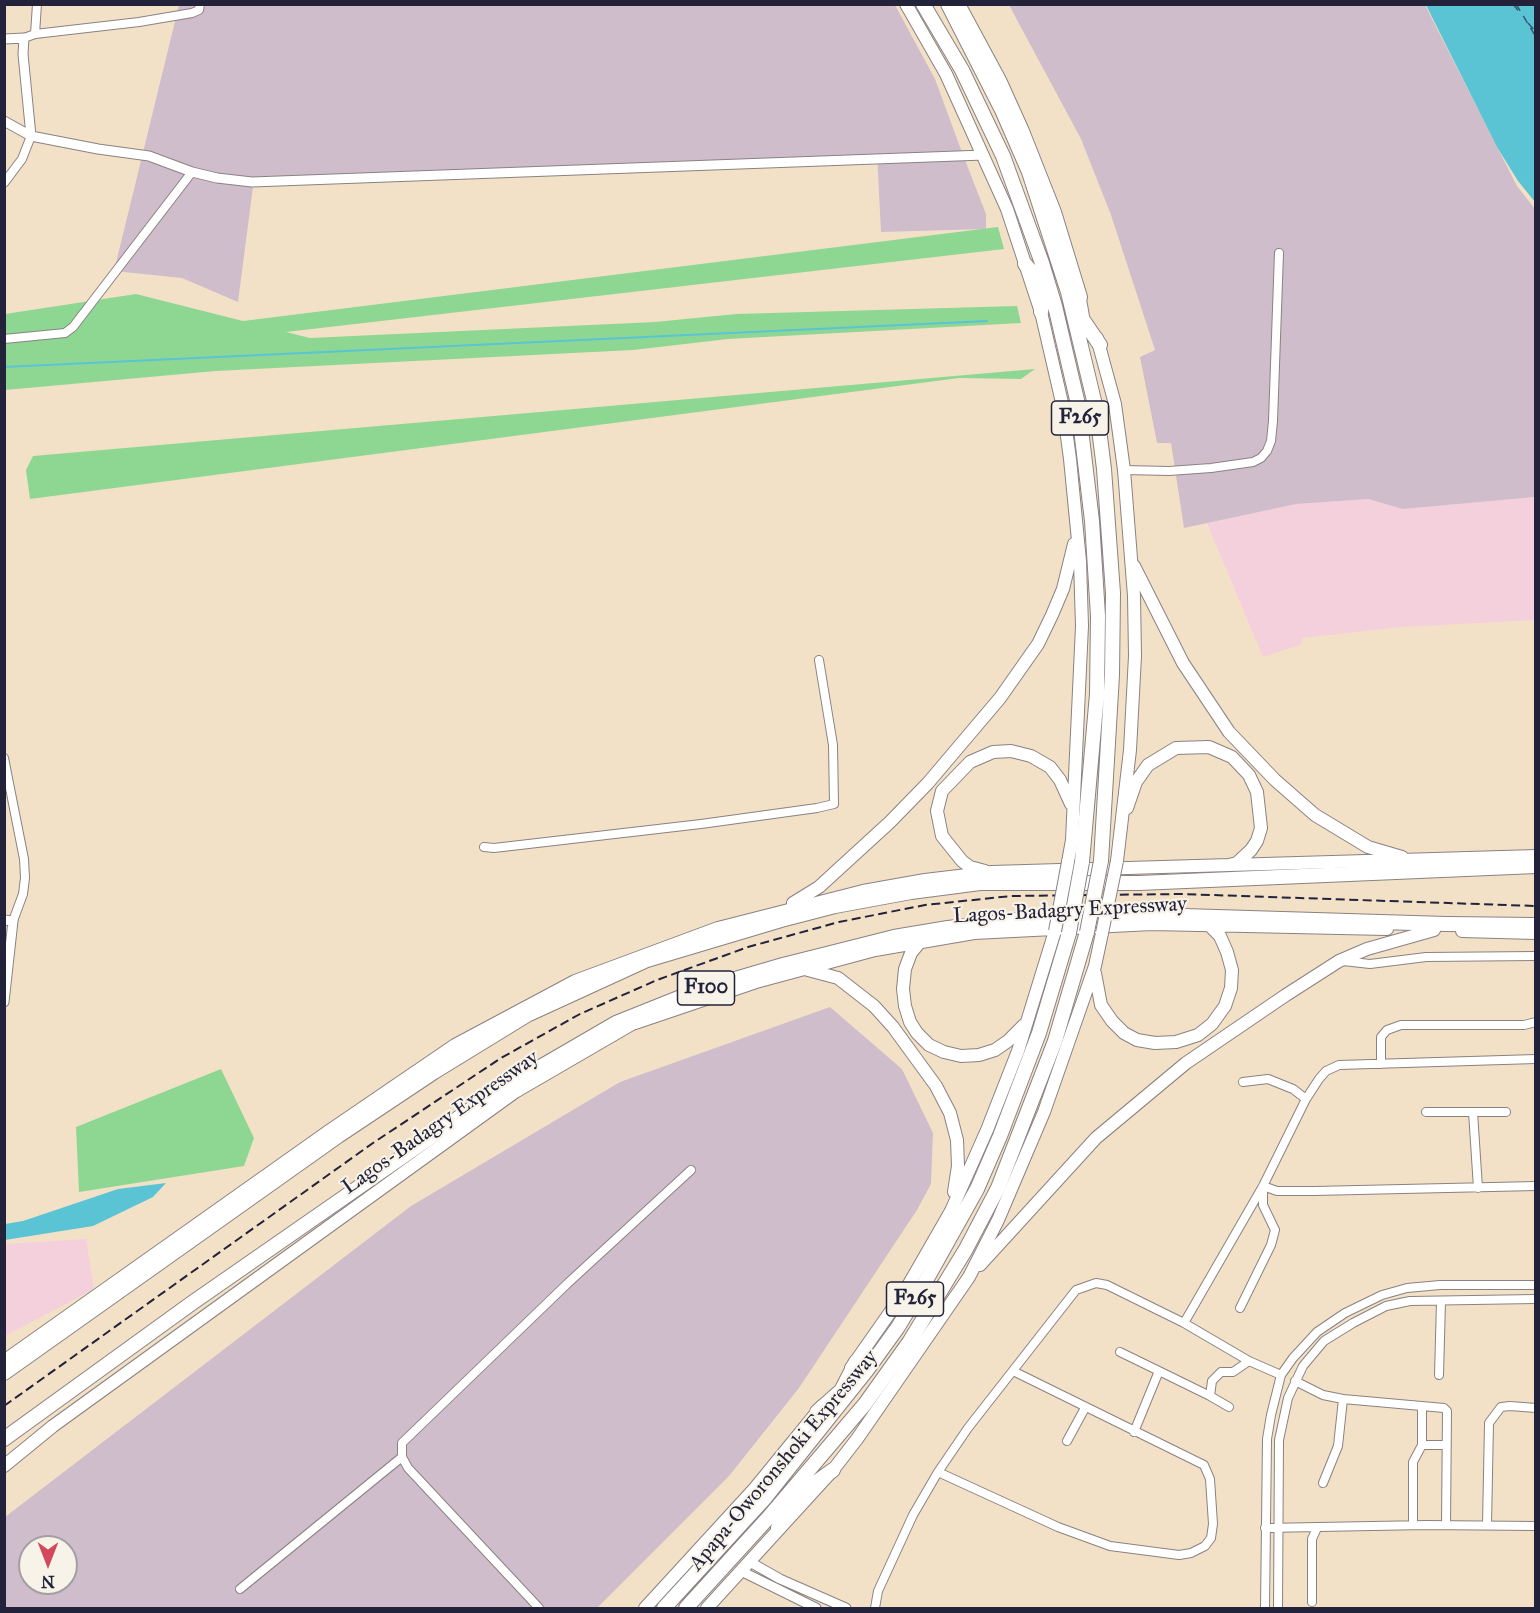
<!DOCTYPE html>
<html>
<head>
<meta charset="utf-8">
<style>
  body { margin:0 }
  #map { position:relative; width:1540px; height:1613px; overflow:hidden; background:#f3e1c7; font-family:"IM FELL Great Primer",serif }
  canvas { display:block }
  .frame { position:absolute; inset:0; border:6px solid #22223b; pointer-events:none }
  .north { position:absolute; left:18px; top:1535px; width:60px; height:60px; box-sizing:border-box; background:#f7f3e8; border:2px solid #a29fa3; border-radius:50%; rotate:180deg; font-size:16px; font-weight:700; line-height:24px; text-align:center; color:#22223b }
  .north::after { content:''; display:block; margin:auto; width:21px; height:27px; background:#d1495b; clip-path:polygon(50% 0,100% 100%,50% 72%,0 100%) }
</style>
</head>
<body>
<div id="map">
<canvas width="1540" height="1613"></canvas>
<div class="frame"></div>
<div class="north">N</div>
</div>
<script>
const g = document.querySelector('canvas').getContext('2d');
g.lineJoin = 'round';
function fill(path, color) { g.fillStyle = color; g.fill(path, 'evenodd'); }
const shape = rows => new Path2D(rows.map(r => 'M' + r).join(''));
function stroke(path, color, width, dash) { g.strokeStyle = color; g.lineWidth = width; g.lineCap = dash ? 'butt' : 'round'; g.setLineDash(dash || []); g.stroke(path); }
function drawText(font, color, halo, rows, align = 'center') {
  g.font = font + ' "IM FELL Great Primer",serif'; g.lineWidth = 4.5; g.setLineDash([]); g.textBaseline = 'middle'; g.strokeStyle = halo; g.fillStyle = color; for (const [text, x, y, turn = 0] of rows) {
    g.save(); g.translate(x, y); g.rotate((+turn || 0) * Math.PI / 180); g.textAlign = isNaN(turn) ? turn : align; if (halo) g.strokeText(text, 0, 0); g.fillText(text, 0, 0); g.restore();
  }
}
fill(shape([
  [1535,497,1535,620,1401,627,1302,638,1302,644,1263,657,1207,523,1296,504,1368,499,1403,509],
  [86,1239,94,1289,5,1336,5,1244]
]), '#f4cfdc');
fill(shape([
  [179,5,895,5,935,79,960,147,986,214,986,229,881,232,877,154,254,179,238,302,182,278,114,271],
  [1009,5,1425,5,1517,186,1535,209,1535,497,1403,509,1368,499,1296,504,1184,528,1171,443,1157,443,1140,357,1155,350,1111,215,1081,139],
  [830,1007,902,1069,933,1133,931,1184,917,1210,799,1388,729,1476,597,1608,5,1608,5,1517,411,1206,620,1082],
  [30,1547,66,1547,66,1583,30,1583]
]), '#d0bdcc');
fill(shape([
  [998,227,1004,249,286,332,310,338,655,322,736,314,1017,306,1021,323,728,339,633,350,216,371,5,390,5,314,136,294,243,321],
  [1035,369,1021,379,959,378,30,499,26,470,33,456],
  [221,1069,254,1138,244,1166,79,1192,76,1127]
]), '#8ed792');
fill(shape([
  [1426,5,1535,5,1535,202,1518,181,1497,147],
  [166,1183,153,1197,93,1226,5,1240,5,1224,23,1221,118,1189]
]), '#5ac4d4');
stroke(shape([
  [4,367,987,321]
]), '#5ac4d4', 2);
stroke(shape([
  [1513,4,1520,13],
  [1516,4,1536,37],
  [1528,23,1536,32]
]), '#365b71', 1.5, [8, 6]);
const minor = shape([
  [35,34,37,4],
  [24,38,35,34,139,22,192,13,199,10,200,4],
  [4,183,22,159,31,136],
  [4,339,65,333,73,327,192,172],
  [1124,470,1169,471,1211,468,1253,462,1261,458,1267,451,1271,441,1273,421,1279,253],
  [4,758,24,859,25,878,23,894,13,921],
  [484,847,494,848,701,824,817,808,834,804,833,745,819,660],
  [1343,961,1370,964,1426,957,1536,956],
  [1381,1064,1381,1037,1387,1030,1401,1025,1524,1025,1536,1022],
  [1243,1082,1268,1079,1293,1089,1306,1099],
  [1426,1112,1506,1112],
  [1473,1112,1478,1188],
  [1240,1308,1271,1245,1275,1230,1263,1205,1263,1186,1277,1191,1314,1191,1536,1186],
  [1184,1323,1263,1186,1306,1099,1319,1079,1326,1071,1339,1065,1536,1059],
  [1120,1352,1159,1371,1134,1432],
  [1159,1371,1210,1396,1229,1407],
  [1439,1375,1441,1301],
  [1295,1381,1323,1395,1343,1399,1338,1446,1323,1483],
  [1210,1396,1212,1381,1221,1372,1233,1372,1249,1361],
  [1343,1399,1444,1408,1447,1411,1446,1525],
  [1067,1441,1085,1408],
  [1422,1445,1446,1445],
  [938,1472,1058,1527,1110,1546,1179,1555,1191,1553,1205,1546,1211,1538,1213,1524,1210,1479,1204,1465,1013,1371],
  [1413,1525,1413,1462,1422,1445,1422,1406],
  [1487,1525,1489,1423,1501,1407,1510,1406,1536,1408],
  [1265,1528,1426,1525,1536,1526],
  [240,1589,402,1457],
  [1312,1602,1312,1539,1317,1528],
  [539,1608,408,1468,402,1457,402,1443,568,1283,691,1170],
  [875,1608,878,1591,913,1515,938,1472,968,1428,1076,1290,1096,1283,1107,1285,1184,1323,1249,1361,1281,1375],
  [1265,1608,1267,1439,1271,1415,1281,1375,1293,1358,1317,1332,1345,1313,1382,1295,1407,1288,1440,1285,1536,1285],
  [1278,1608,1279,1440,1288,1398,1303,1366,1324,1341,1353,1323,1386,1306,1410,1301,1536,1299]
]);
const tertiary = shape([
  [4,39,24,38,23,54,31,136,98,149,149,156,192,172,217,178,252,182,984,155],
  [4,121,31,136],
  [4,920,13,921,4,1002],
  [750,1562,780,1579,846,1608],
  [741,1571,816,1608]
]);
const primary = shape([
  [906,4,946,74,1007,209,1041,312,1063,407,1070,459,1080,561,1082,626,1072,840,1068,862],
  [959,4,1000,80,1023,131,1055,212,1081,297],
  [1097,338,1115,404,1124,470,1134,596,1135,656,1130,750,1117,861],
  [1134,566,1183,663,1229,732,1275,780,1315,815,1368,847,1402,857],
  [1127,808,1136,782,1148,765,1176,748,1209,747,1232,757,1249,775,1257,792,1261,828,1257,841,1251,850,1237,863,1229,865],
  [985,871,970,867,962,861,942,836,937,811,942,791,970,762,993,752,1011,751,1031,756,1050,767,1060,780,1071,804],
  [793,903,819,887,890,822,928,783,1000,698,1038,644,1052,615,1063,589,1074,544],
  [1462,931,1536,933],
  [920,942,911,953,905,969,903,989,905,1006,910,1022,917,1033,929,1045,944,1052,961,1056,979,1055,995,1050,1008,1041,1024,1025],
  [808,970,838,978,874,1006,893,1027,936,1086,950,1113,957,1140,958,1166,954,1192],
  [1095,973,1101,1005,1112,1021,1124,1033,1137,1040,1155,1043,1176,1042,1198,1035,1212,1024,1225,1006,1231,988,1232,970,1227,952,1220,936,1209,925],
  [980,1265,1096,1138,1186,1063,1286,995,1339,961,1367,949,1434,930],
  [4,1361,329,1131,455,1045,575,981,718,928,863,891,925,880,992,872,1536,856],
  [851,1368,905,1291,951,1211,987,1130,1018,1051,1055,931],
  [4,1466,53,1426,515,1092,632,1024,756,982,875,950,974,933,1152,924,1387,929],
  [645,1608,755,1488,822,1406],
  [707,1608,833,1470,857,1439,969,1277,998,1220,1044,1112,1095,966,1102,933]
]);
const motorway = shape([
  [923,4,962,70,1003,156,1042,263,1055,306,1078,404,1092,521,1098,616,1097,694,1082,862],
  [948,4,1002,110,1029,172,1068,292,1097,413,1104,469,1113,593,1112,675,1101,861],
  [1025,264,1047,289],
  [1077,288,1084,328],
  [1041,312,1045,282],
  [1083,320,1100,345],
  [4,1373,338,1136,434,1072,527,1015,647,960,781,920,835,906,911,892,980,883,1139,883,1536,866],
  [839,1395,856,1362],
  [817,1412,844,1388],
  [4,1439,192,1303,487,1098,616,1023,701,989,783,965,894,937,948,928,1033,918,1184,916,1446,924,1536,925],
  [786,1504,833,1470],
  [778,1528,795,1499],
  [664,1608,765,1498,867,1370,898,1327,925,1282,977,1189,1000,1136,1039,1033,1069,933],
  [686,1608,768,1518,865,1404,910,1341,966,1249,998,1188,1026,1116,1055,1041,1087,932]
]);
stroke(minor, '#8a8281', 10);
stroke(tertiary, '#8a8281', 11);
stroke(primary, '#8a8281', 14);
stroke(motorway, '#8a8281', 16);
stroke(minor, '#fff', 8);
stroke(tertiary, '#fff', 9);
stroke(primary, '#fff', 12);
stroke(motorway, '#fff', 14);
stroke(shape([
  [4,1406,373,1143,501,1058,580,1014,657,980,748,947,839,922,925,905,1011,896,1182,894,1536,906]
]), '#22223b', 2, [9, 4.5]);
const primaryBridge = shape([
  [1055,931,1068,862],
  [1102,933,1117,861]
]);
const motorwayBridge = shape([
  [1087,932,1101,861],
  [1069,933,1082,862]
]);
stroke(primaryBridge, '#8a8281', 14, []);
stroke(motorwayBridge, '#8a8281', 16, []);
stroke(primaryBridge, '#fff', 12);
stroke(motorwayBridge, '#fff', 14);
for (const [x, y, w] of [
  [1080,418,57],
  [706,988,57],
  [915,1299,57]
]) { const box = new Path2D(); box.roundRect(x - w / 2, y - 17, w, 34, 4.5); g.fillStyle = '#f7f3e8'; g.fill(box); stroke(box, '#22223b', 1.5); }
drawText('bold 20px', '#22223b', null, [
  ["F265",1080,418],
  ["F100",706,988],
  ["F265",915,1299]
]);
drawText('21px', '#22223b', '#f7f3e8', [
  ["Lagos-Badagry Expressway",1070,911,-3],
  ["Lagos-Badagry Expressway",441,1123,-35],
  ["Apapa-Oworonshoki Expressway",784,1461,-50]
]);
</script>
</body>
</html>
